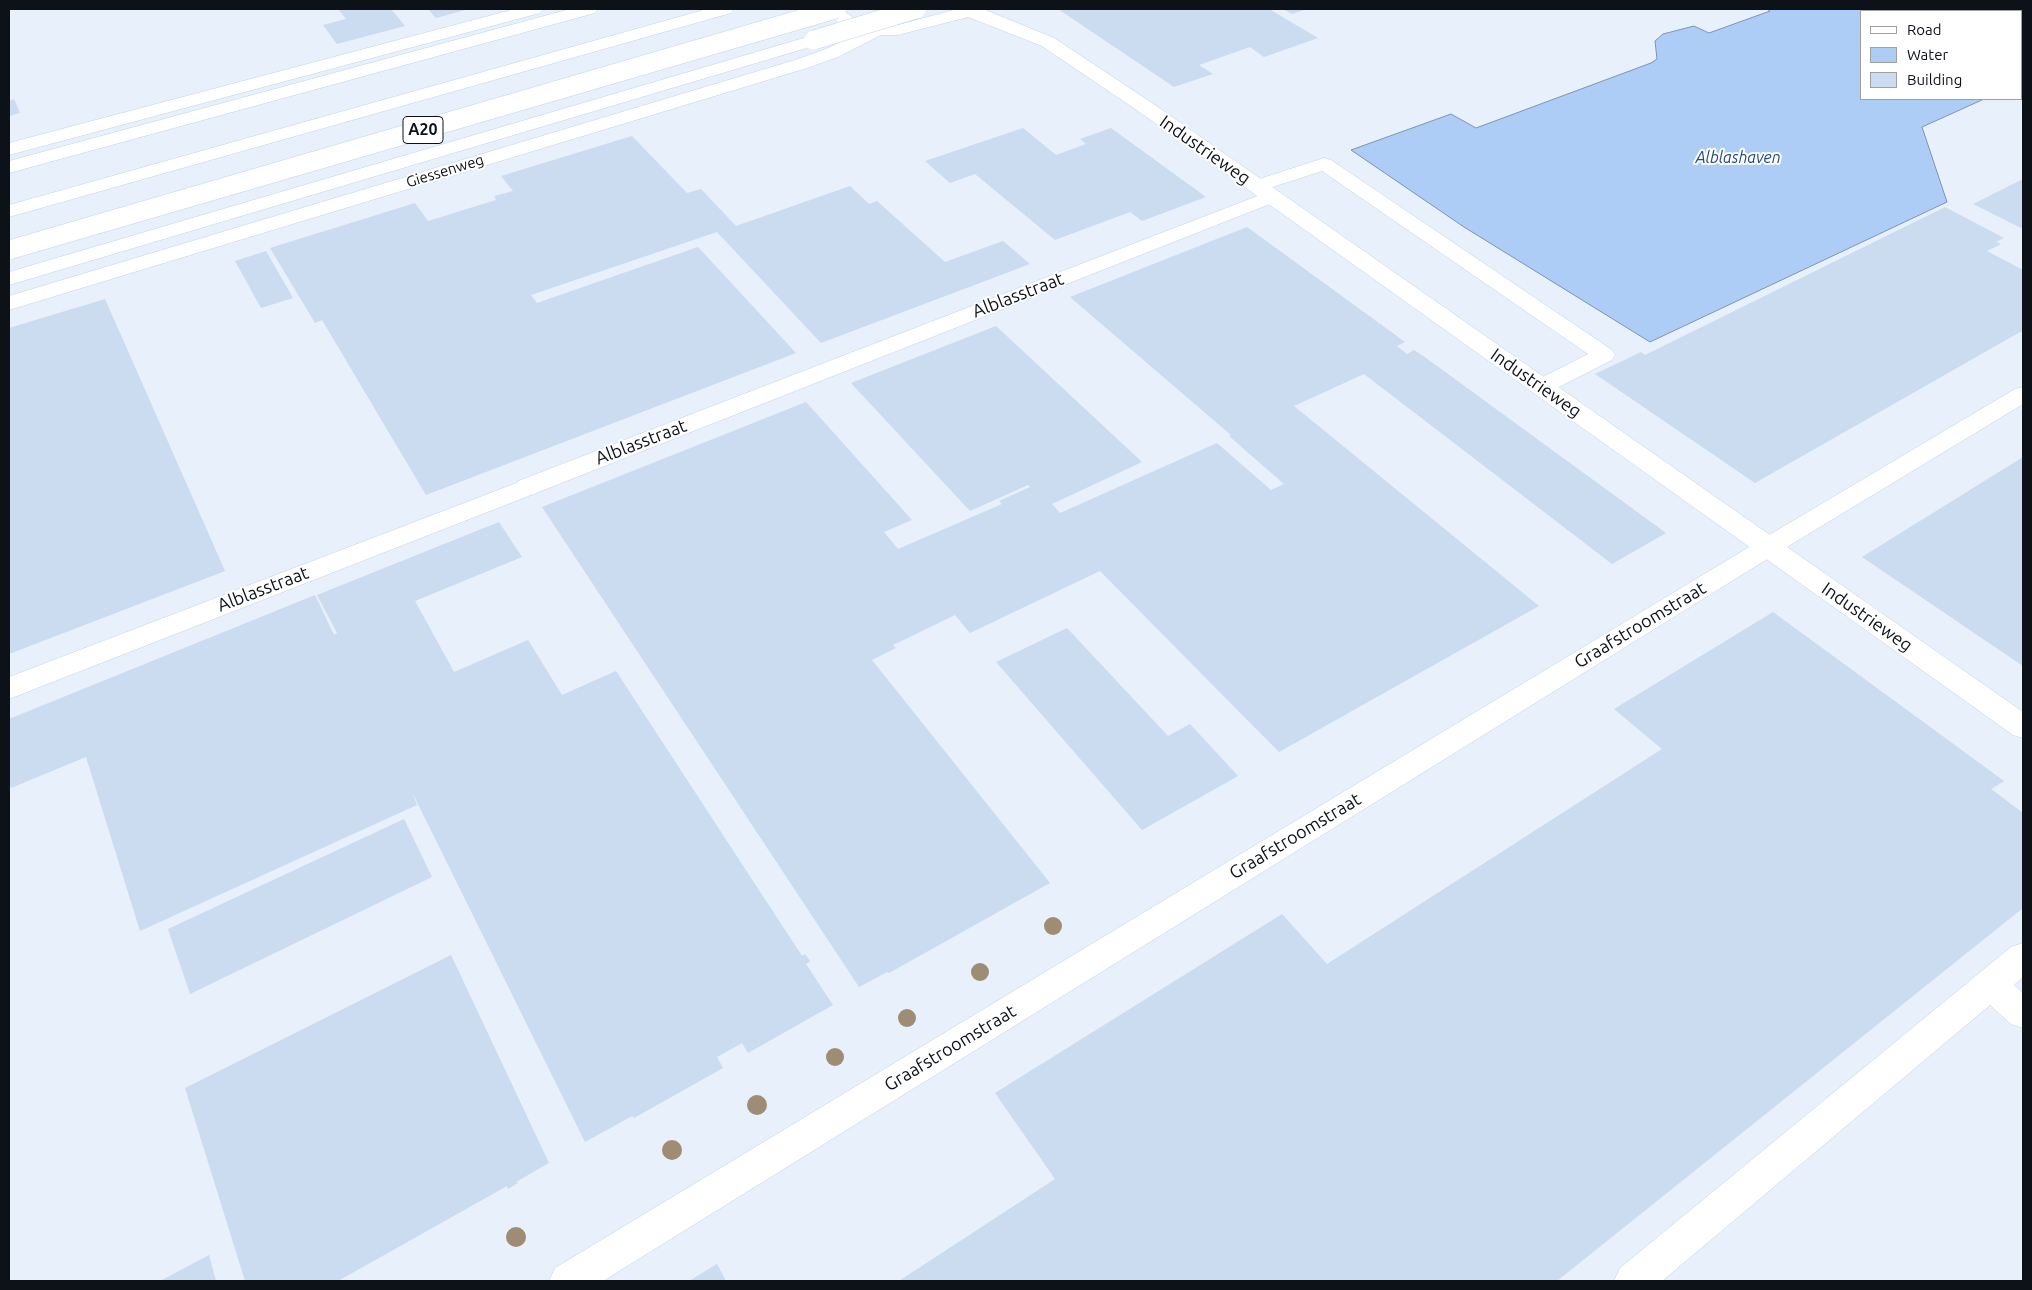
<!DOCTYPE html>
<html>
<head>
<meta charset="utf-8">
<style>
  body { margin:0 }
  #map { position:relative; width:2032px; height:1290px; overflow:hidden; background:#f7fbff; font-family:Ubuntu,sans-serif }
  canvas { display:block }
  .frame { position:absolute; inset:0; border:10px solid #0d1219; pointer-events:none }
  .legend { position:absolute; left:1860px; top:10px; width:162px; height:90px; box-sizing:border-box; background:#fff; border:1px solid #9ea0a3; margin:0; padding:6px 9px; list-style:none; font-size:15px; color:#0d1219 }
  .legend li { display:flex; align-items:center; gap:10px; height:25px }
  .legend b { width:25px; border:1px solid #9ea0a3 }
</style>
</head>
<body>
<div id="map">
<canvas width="2032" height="1290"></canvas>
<div class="frame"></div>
<ul class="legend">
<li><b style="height:6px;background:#fff"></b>Road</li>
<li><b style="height:14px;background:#adcdf6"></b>Water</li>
<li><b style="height:14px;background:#cbdbf0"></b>Building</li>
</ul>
</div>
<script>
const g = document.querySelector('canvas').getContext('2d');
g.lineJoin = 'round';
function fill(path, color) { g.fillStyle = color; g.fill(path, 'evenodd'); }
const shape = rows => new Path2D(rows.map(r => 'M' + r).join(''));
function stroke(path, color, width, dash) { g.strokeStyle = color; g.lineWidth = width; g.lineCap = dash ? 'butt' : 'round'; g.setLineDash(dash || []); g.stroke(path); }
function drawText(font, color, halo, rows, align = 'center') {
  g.font = font + ' Ubuntu,sans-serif'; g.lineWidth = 4; g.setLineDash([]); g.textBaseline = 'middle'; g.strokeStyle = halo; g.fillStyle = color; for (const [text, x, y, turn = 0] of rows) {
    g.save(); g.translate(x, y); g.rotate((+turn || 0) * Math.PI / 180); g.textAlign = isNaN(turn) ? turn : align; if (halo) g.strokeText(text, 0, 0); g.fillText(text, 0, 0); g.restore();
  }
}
fill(shape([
  [9,9,1834,9,1442,171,1911,99,2021,99,2021,48,2023,47,2023,1281,9,1281]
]), '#e7f0fb');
const water = shape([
  [1767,9,2023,9,2023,81,2021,82,2021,11,1861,11,1861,99,1984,99,1922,127,1947,202,1650,342,1464,227,1351,150,1451,114,1476,128,1651,63,1657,59,1655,41,1663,34,1694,26,1709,33,1770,11,1767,9]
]);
fill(water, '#adcdf6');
stroke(water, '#7d95b4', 1);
fill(shape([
  [338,9,391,9,405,26,337,44,323,25,346,19],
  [428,9,469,9,436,18],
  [1058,9,1269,9,1318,38,1264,57,1250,47,1199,65,1213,74,1174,87],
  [1283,9,1307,9,1292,14],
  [14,99,20,113,9,116,9,101],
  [1023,128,1056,155,1086,144,1080,139,1111,128,1206,197,1142,221,1130,212,1055,240,975,174,950,183,925,161],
  [632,136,687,193,701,189,736,226,850,186,869,204,877,201,945,262,1003,241,1030,264,821,343,717,232,531,295,537,303,698,247,796,353,426,495,322,320,315,323,270,248,415,203,428,221,496,200,494,196,513,191,501,176],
  [2023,179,2023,229,1973,204],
  [1945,207,2004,238,1996,242,2001,244,1987,251,2023,270,2023,332,2020,332,1755,483,1595,374,1641,352,1645,355],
  [1247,227,1405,342,1397,346,1407,354,1414,350,1426,358,1666,533,1612,564,1364,374,1294,406,1539,606,1279,752,1100,571,970,633,955,615,893,645,896,648,872,660,1050,883,889,973,887,972,859,987,542,507,806,402,912,520,884,532,898,549,1002,504,999,501,1030,487,1028,485,970,511,851,383,996,326,1142,462,1052,504,1060,513,1217,443,1271,490,1284,484,1229,436,1231,435,1070,297],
  [266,251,293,298,261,308,235,261],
  [105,299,225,571,9,654,9,328],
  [2023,457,2023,666,1862,557],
  [499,522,522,557,415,601,454,672,528,640,562,695,616,671,802,956,805,954,810,961,806,964,833,1005,748,1053,742,1043,717,1057,723,1068,634,1118,632,1116,585,1142,412,792,417,805,140,931,86,757,11,788,9,781,9,719,315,595,334,635,337,633,317,595],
  [1773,612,2004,781,1991,789,2023,813,2023,908,1557,1281,899,1281,1055,1179,995,1093,1282,914,1327,964,1662,749,1614,709],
  [1067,628,1168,736,1190,724,1238,776,1142,830,996,662],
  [404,819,432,877,190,994,168,929],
  [451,955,549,1163,516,1182,518,1183,508,1189,507,1186,338,1281,245,1281,185,1088],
  [209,1255,216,1281,160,1281],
  [717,1264,726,1281,689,1281]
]), '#cbdbf0');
const service = shape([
  [515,9,543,9,540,13,9,155,9,143,515,9],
  [1324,158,1331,160,1612,350,1615,355,1612,360,1549,392,1541,394,1533,392,1529,387,1533,382,1588,354,1322,171,1257,192,1250,190,1247,186,1250,182,1324,158],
  [527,479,536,481,539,487,536,493,9,699,9,677,527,479],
  [2023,943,2023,977,2014,985,2023,993,2023,1028,2011,1024,1990,1005,1662,1281,1614,1281,1620,1268,2011,947,2023,943]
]);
const minor = shape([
  [1273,190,1280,192,1283,196,1280,200,536,493,527,495,518,493,515,487,518,481,1273,190],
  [2023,387,2023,404,1777,553,603,1281,549,1281,555,1268,1759,541,2015,389,2023,387]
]);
const tertiary = shape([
  [570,9,598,9,595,13,9,173,9,161,570,9],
  [823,9,841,9,856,20,878,25,898,25,957,9,983,9,1054,38,1155,105,2023,712,2023,738,2013,735,1141,113,1042,46,968,17,898,35,881,35,838,57,807,68,9,310,9,296,795,60,826,49,861,32,844,28,823,9]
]);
const motorway = shape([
  [707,9,734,9,731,13,9,217,9,205,707,9],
  [814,35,820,36,823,40,820,44,9,285,9,272,814,35]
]);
stroke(service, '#c4d4e9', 1);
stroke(minor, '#c4d4e9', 1);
stroke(tertiary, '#c4d4e9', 1);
stroke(motorway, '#c4d4e9', 1);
fill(service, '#fff');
fill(minor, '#fff');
fill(tertiary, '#fff');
fill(motorway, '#fff');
const motorwayBridge = shape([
  [814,40,916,9],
  [9,250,836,9]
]);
stroke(motorwayBridge, '#c4d4e9', 20, []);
stroke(motorwayBridge, '#fff', 19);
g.fillStyle = '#9f8c74';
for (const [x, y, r] of [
  [1053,926,9],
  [980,972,9],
  [907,1018,9],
  [835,1057,9],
  [757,1105,10],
  [672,1150,10],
  [516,1237,10]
]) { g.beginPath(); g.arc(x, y, r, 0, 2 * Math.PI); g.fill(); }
drawText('15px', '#0d1219', '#fff', [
  ["Giessenweg",445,171,-17]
]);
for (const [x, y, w] of [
  [423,130,40]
]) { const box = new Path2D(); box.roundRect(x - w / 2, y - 13.5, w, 27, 4); g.fillStyle = '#fff'; g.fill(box); stroke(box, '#0d1219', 1); }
drawText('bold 16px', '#0d1219', null, [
  ["A20",423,130]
]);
drawText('italic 16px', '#214c7e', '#fff', [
  ["Alblashaven",1738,158]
]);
drawText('18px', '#0d1219', '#fff', [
  ["Industrieweg",1205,150,35],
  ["Alblasstraat",1018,295,-21],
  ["Industrieweg",1536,383,35],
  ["Alblasstraat",641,442,-21],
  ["Alblasstraat",263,589,-21],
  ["Industrieweg",1867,617,35],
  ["Graafstroomstraat",1640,625,-31],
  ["Graafstroomstraat",1295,836,-31],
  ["Graafstroomstraat",950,1048,-31]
]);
</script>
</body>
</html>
